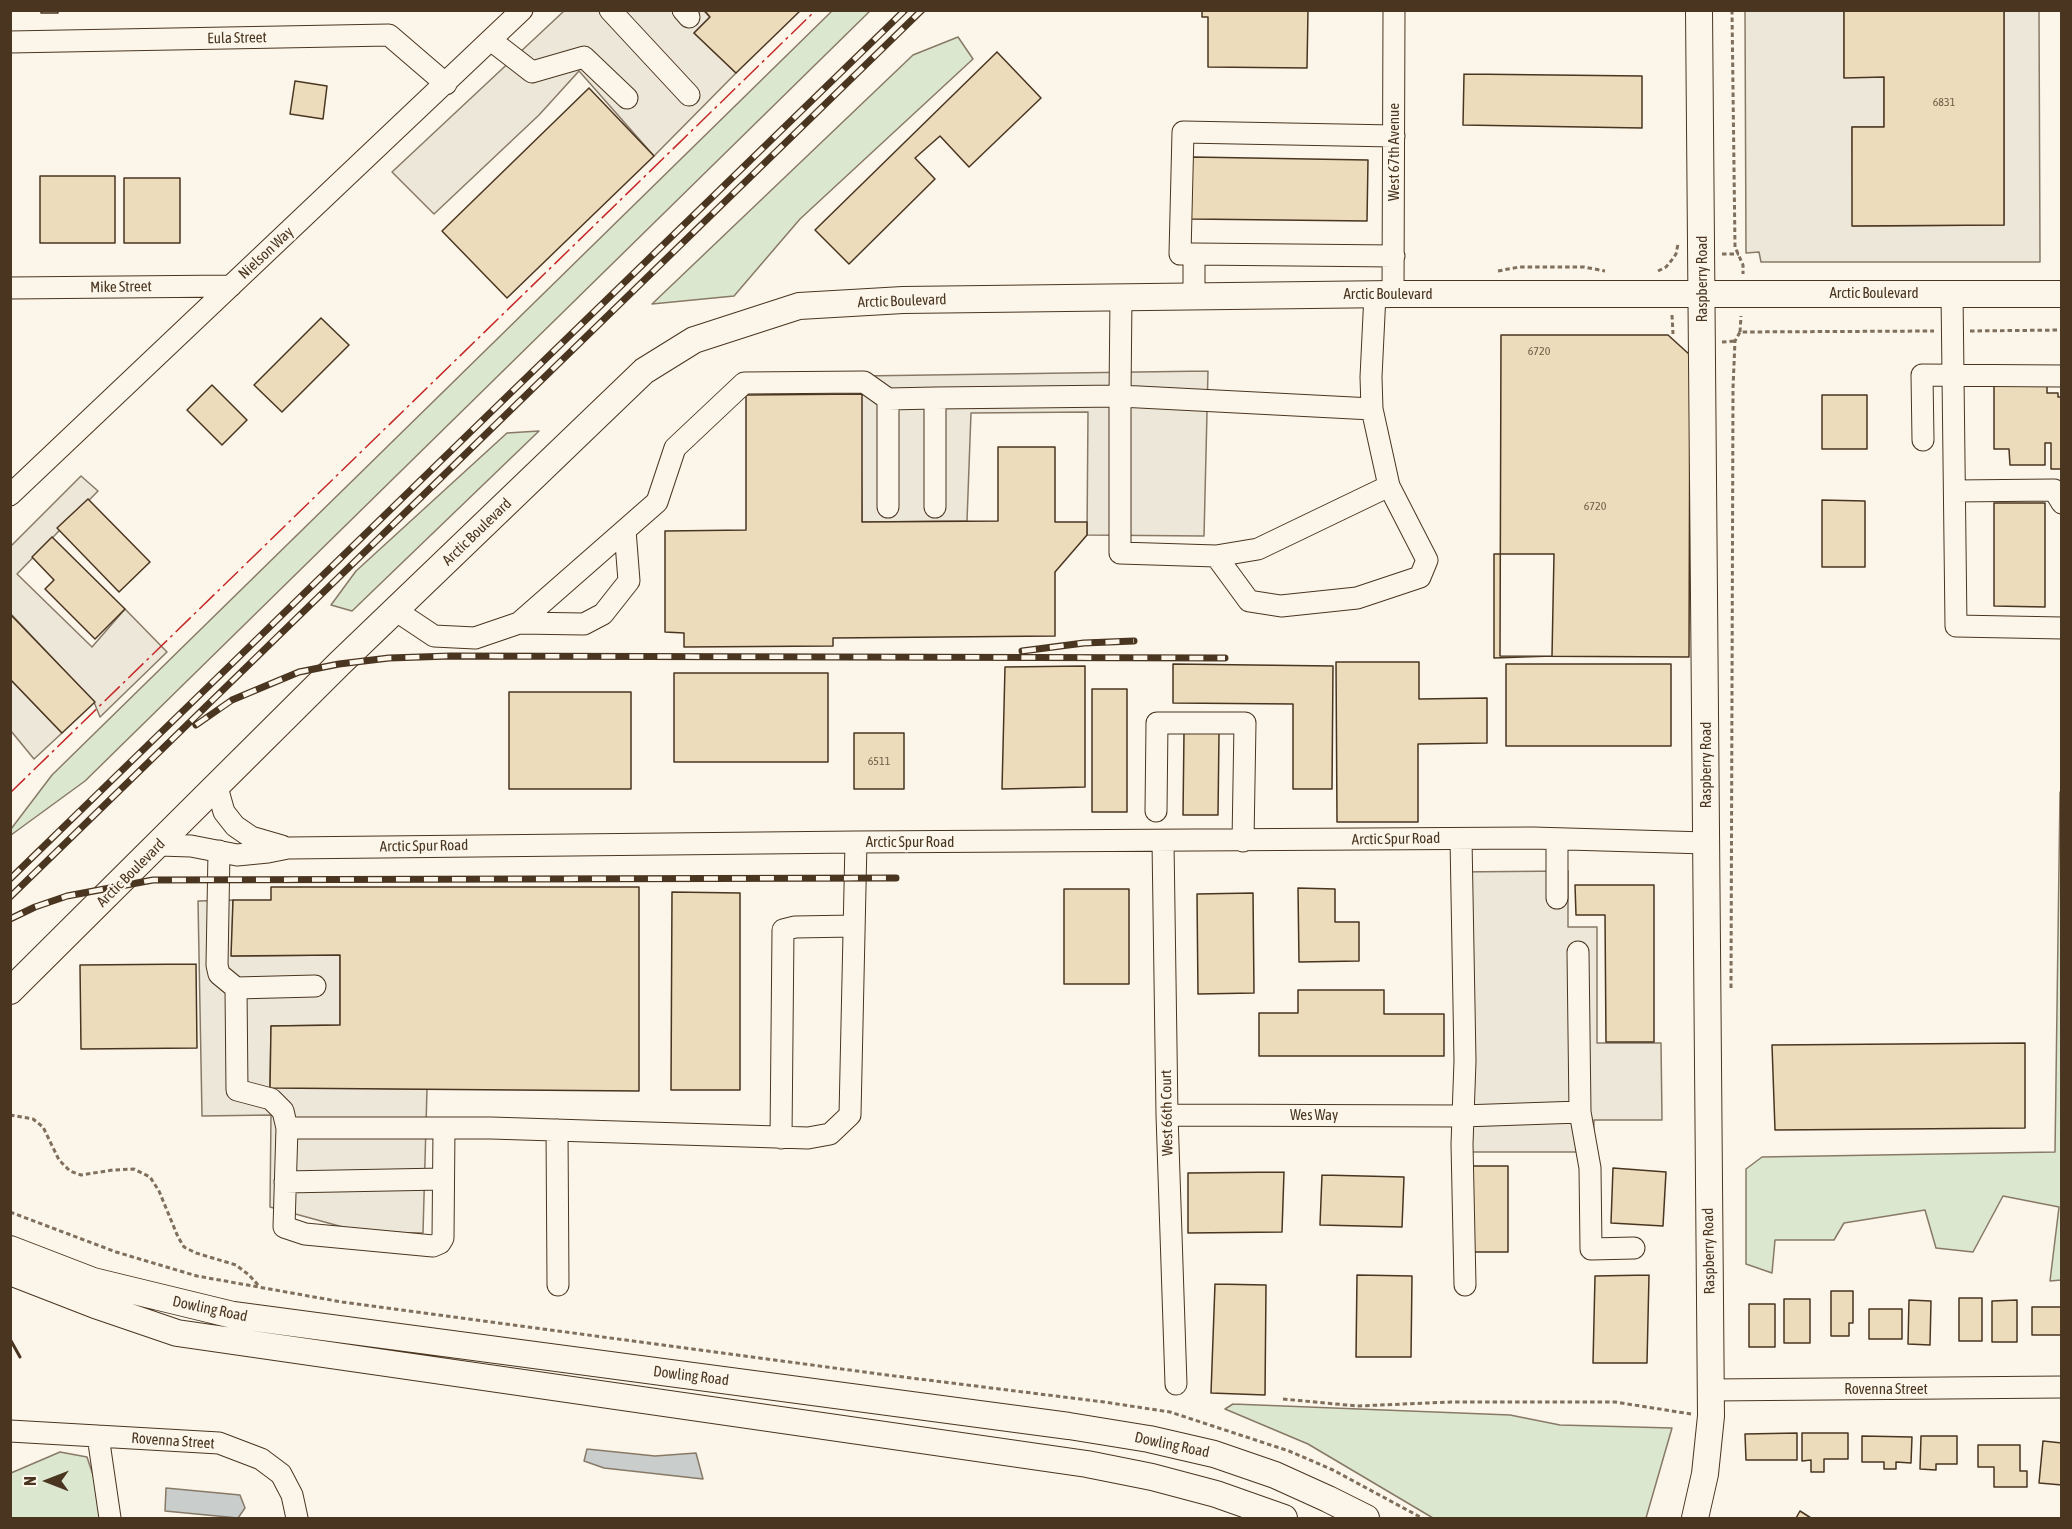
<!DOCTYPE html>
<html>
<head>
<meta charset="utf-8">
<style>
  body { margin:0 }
  #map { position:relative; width:2072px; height:1529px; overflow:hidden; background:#fbf6e9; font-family:"Asap Condensed",sans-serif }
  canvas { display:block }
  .frame { position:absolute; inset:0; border:12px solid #4a3520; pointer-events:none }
  .north { position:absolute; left:18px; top:1451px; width:60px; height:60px; -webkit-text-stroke:4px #fbf6e9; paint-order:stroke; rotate:270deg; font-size:16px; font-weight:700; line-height:24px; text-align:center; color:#4a3520 }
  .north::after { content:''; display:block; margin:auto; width:21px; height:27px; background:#4a3520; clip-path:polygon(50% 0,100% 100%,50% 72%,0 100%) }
</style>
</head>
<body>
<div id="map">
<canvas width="2072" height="1529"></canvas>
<div class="frame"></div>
<div class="north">N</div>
</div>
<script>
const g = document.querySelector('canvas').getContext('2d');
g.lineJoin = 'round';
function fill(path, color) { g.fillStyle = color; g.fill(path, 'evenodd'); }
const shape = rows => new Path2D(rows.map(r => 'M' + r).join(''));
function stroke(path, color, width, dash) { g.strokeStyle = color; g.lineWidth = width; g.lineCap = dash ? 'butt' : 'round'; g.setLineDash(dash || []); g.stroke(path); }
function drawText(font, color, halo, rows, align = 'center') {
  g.font = font + ' "Asap Condensed",sans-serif'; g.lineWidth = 4.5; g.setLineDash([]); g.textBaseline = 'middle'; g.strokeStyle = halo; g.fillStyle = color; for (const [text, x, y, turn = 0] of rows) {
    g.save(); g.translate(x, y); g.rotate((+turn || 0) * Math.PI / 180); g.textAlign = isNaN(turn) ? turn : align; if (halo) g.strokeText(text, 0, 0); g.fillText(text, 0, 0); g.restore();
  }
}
const green = shape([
  [833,10,870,11,85,781,11,835,11,829,52,775,833,10],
  [958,37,973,59,800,219,734,296,652,304,913,55,958,37],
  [539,431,352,611,331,605,356,571,507,433,539,431],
  [2060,792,2062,793,2061,1280,2050,1281,2059,1207,2003,1196,1973,1252,1936,1248,1925,1210,1844,1223,1834,1240,1775,1240,1772,1273,1746,1264,1746,1169,1762,1157,2055,1152,2060,792],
  [1233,1404,1510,1415,1560,1425,1672,1428,1646,1518,1433,1518,1308,1444,1225,1409,1233,1404],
  [60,1452,87,1457,106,1514,106,1518,11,1518,11,1473,60,1452]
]);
fill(green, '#dce7d0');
stroke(green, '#887966', 1.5);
const parking = shape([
  [564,11,704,11,710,17,694,33,736,73,654,156,579,71,539,115,434,214,392,172,564,11],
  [1745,11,1844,11,1844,77,1884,77,1884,127,1852,127,1853,226,2004,225,2004,11,2039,11,2040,262,1761,262,1759,252,1746,253,1745,11],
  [1208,371,1204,536,1087,535,1088,412,971,413,967,521,862,522,860,376,1208,371],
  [81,476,98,491,17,574,92,647,125,609,167,652,100,717,94,702,11,614,11,546,81,476],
  [10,679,62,733,34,759,11,731,10,679],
  [1568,871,1568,927,1597,927,1597,1043,1661,1043,1662,1120,1594,1120,1593,1152,1455,1152,1454,872,1568,871],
  [233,900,232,956,340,955,340,1025,271,1026,270,1087,427,1089,423,1233,361,1232,270,1207,271,1115,202,1116,198,901,233,900]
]);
fill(parking, '#ede7d9');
stroke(parking, '#887966', 1.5);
const water = shape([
  [587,1449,655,1456,696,1453,703,1479,604,1468,584,1461,587,1449],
  [166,1488,240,1495,245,1508,238,1518,165,1511,166,1488]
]);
fill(water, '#c9cecd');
stroke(water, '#887966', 1.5);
const building = shape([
  [41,10,58,10,58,13,41,13,41,10],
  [704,10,801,10,736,73,694,33,710,17,704,10],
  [1202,10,1308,10,1307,68,1208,67,1208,17,1202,17,1202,10],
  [1844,10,2004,10,2004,225,1852,226,1852,127,1884,127,1884,77,1844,78,1844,10],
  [997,52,1041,98,969,167,940,136,915,158,935,179,849,264,815,230,997,52],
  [1464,74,1642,76,1642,128,1463,125,1464,74],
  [295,81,327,86,323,119,290,114,295,81],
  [589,88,654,156,507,298,442,231,589,88],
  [1191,157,1368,160,1367,221,1191,219,1191,157],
  [40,176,115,176,115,243,40,243,40,176],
  [124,178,180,178,180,243,124,243,124,178],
  [321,318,349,345,282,412,254,385,321,318],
  [1501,335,1668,335,1690,355,1689,657,1500,656,1501,335],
  [212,385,247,420,222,445,187,410,212,385],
  [1994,385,2047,385,2047,393,2058,393,2058,397,2062,397,2062,469,2051,469,2051,443,2045,443,2045,465,2010,465,2009,449,1994,449,1994,385],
  [862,394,862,522,998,521,998,447,1055,447,1055,522,1087,522,1087,535,1055,572,1055,636,833,638,833,646,684,647,684,633,665,632,665,531,746,530,746,395,862,394],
  [1822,395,1867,395,1867,449,1822,449,1822,395],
  [88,499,150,562,119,592,57,528,88,499],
  [1822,500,1865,501,1865,567,1822,567,1822,500],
  [1994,503,2045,503,2045,607,1994,606,1994,503],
  [52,537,125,609,95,639,45,589,54,580,32,557,52,537],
  [1494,554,1554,554,1552,656,1494,658,1494,554],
  [10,614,95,702,62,733,10,679,10,614],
  [1336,662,1419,662,1419,699,1487,698,1487,743,1418,744,1418,822,1337,822,1336,662],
  [1173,664,1333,666,1332,789,1293,789,1293,704,1173,703,1173,664],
  [1506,664,1671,664,1671,746,1506,746,1506,664],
  [1085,666,1085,787,1002,789,1005,667,1085,666],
  [674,673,828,673,828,762,674,762,674,673],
  [1092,689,1127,689,1127,812,1092,812,1092,689],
  [509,692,631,692,631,789,509,789,509,692],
  [1184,732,1219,733,1218,815,1183,815,1184,732],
  [854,733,904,733,904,789,854,789,854,733],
  [1575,885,1654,885,1654,1042,1606,1042,1605,915,1576,915,1575,885],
  [271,887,639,887,639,1091,270,1088,271,1026,340,1025,340,955,231,956,233,900,271,900,271,887],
  [1298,888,1335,889,1335,922,1359,922,1359,961,1299,962,1298,888],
  [1064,889,1129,889,1129,984,1064,984,1064,889],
  [672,892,740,893,740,1090,671,1090,672,892],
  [1253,893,1254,993,1198,994,1197,894,1253,893],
  [196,964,197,1048,81,1049,80,965,196,964],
  [1298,990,1384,990,1384,1014,1444,1014,1444,1056,1259,1056,1259,1013,1298,1013,1298,990],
  [2025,1043,2025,1128,1775,1130,1772,1045,2025,1043],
  [1467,1166,1508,1166,1508,1252,1469,1252,1467,1166],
  [1613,1168,1666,1172,1663,1226,1611,1223,1613,1168],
  [1284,1172,1282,1232,1188,1233,1188,1173,1284,1172],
  [1322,1175,1404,1177,1402,1227,1320,1225,1322,1175],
  [1357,1275,1412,1276,1411,1357,1356,1357,1357,1275],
  [1649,1275,1647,1363,1593,1363,1595,1276,1649,1275],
  [1215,1284,1266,1285,1265,1395,1211,1393,1215,1284],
  [1831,1291,1853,1291,1853,1323,1849,1323,1849,1336,1831,1336,1831,1291],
  [1959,1298,1982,1298,1982,1341,1959,1341,1959,1298],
  [1784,1299,1810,1299,1810,1343,1784,1343,1784,1299],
  [1909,1300,1931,1301,1930,1345,1908,1344,1909,1300],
  [2017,1300,2017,1342,1992,1342,1992,1301,2017,1300],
  [1749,1304,1775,1304,1775,1347,1749,1347,1749,1304],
  [2032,1307,2062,1307,2062,1335,2032,1335,2032,1307],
  [1869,1309,1902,1309,1902,1339,1869,1339,1869,1309],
  [1797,1433,1797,1460,1746,1460,1745,1434,1797,1433],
  [1802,1433,1848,1433,1848,1459,1824,1459,1824,1472,1811,1472,1811,1460,1802,1461,1802,1433],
  [1862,1436,1912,1437,1911,1463,1896,1462,1896,1469,1884,1469,1884,1462,1862,1462,1862,1436],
  [1921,1436,1957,1436,1957,1464,1936,1464,1936,1470,1920,1469,1921,1436],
  [2043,1441,2062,1443,2062,1485,2039,1483,2043,1441],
  [1978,1445,2020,1445,2020,1471,2027,1471,2027,1487,1994,1487,1994,1467,1978,1467,1978,1445],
  [1800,1511,1811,1518,1796,1518,1800,1511]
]);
fill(building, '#ecdcbc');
stroke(building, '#4a3520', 1.5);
const minor = shape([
  [610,10,689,95],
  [683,10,689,17],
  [492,41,532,72,584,57,627,98],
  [10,42,389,35,446,84],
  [1194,254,1180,254,1183,132,1394,136],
  [10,288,231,286],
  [1952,293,1956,626,2062,628],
  [1393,294,1394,10],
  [1194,296,1194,254,1394,256],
  [1372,409,1120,396,1120,553,1216,556,1258,549,1389,486,1372,409,1371,377,1375,294],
  [1923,440,1922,375,2062,376],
  [1955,491,2054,490,2062,503],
  [10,495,522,10],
  [888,507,888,399,935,398],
  [935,507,935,398,1120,396,1121,297],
  [625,530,629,581,603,614,584,624,519,623,657,502,675,448,744,383,864,382,888,399],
  [1216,556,1249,601,1281,606,1357,598,1420,577,1427,560,1389,486],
  [395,610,434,636,475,638,519,623],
  [217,787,224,812,235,826,251,837,282,846],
  [1156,811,1157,723,1245,723,1243,841],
  [1461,839,1465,1061,1462,1144,1465,1285],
  [1163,842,1167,1115,1176,1384],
  [159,845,191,846,237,855,268,852,288,848,856,842,1533,838,1706,843],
  [219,851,217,965,219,974,236,988],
  [1557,898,1557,839],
  [1580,1112,1590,1168,1591,1249,1634,1248],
  [1167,1115,1462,1116,1580,1112,1578,952],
  [287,1128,283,1111,271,1099,237,1090,236,988,315,986],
  [444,1128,443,1238,440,1243,433,1246,305,1234,284,1227,287,1128,491,1128,808,1138,830,1134,850,1115,856,842],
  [557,1130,558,1285],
  [781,1138,783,930,795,927,854,926],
  [285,1182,443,1179],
  [1711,1390,2062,1387],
  [10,1431,219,1443,261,1459,281,1474,292,1495,297,1518],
  [98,1436,110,1518]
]);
const major = shape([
  [10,991,339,664,644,371,694,340,799,306,903,300,1393,294,2062,294],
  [10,1249,93,1281,233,1315,1069,1426,1149,1439,1214,1454,1275,1475,1328,1499,1366,1518],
  [10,1272,95,1305,177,1333,1087,1464,1152,1477,1216,1494,1284,1518],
  [1695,1518,1705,1474,1711,1416,1699,10]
]);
stroke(minor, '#4a3520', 23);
stroke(major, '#4a3520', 28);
stroke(shape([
  [1732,10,1735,247,1743,265,1743,274],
  [1722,254,1739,254],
  [1498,271,1519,267,1584,267,1605,271],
  [1658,271,1666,267,1671,261,1676,254,1678,244],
  [1672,315,1673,334],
  [1970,331,2062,330],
  [1740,332,1741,316],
  [1722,342,1735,341],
  [1731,988,1733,388,1735,341,1740,332,1934,331],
  [10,1115,33,1119,43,1127,59,1160,70,1171,81,1175,113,1170,134,1169,150,1177,159,1191,178,1237,184,1247,196,1253,236,1265,249,1275,259,1286],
  [10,1212,116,1252,197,1276,342,1302,879,1374,1104,1402,1170,1412,1289,1451,1333,1470,1422,1518],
  [1283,1399,1357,1406,1451,1402,1615,1402,1691,1414]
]), '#7f6f5c', 3, [4.5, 3]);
stroke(minor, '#fbf6e9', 21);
stroke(major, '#fbf6e9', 26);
const rail = shape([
  [1022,651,1084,643,1134,641],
  [196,725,232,700,299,672,339,664,389,658,451,656,1225,658],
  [10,879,905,10],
  [10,897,922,10],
  [10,919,35,907,67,896,153,880,896,878]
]);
stroke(rail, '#4a3520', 7);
stroke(rail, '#fbf6e9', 4.5, [14]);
stroke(shape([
  [10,1339,20,1357]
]), '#4a3520', 3);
stroke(shape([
  [10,793,816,10]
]), '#c62828', 1.5, [21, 4.5, 3, 4.5]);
drawText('12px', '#725f47', null, [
  ["6831",1944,102],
  ["6720",1539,351],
  ["6720",1595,506],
  ["6511",879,761]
]);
drawText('15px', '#4a3520', '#fbf6e9', [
  ["Eula Street",237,38,-1],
  ["West 67th Avenue",1394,152,-90],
  ["Nielson Way",266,253,-43],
  ["Raspberry Road",1702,279,-90],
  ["Mike Street",121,287,-1],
  ["Arctic Boulevard",1874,293],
  ["Arctic Boulevard",1388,294],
  ["Arctic Boulevard",902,301,-2],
  ["Arctic Boulevard",477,532,-44],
  ["Raspberry Road",1706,765,-90],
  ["Arctic Spur Road",1396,839,-1],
  ["Arctic Spur Road",910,842],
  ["Arctic Spur Road",424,846,-1],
  ["Arctic Boulevard",131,873,-45],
  ["West 66th Court",1167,1113,-91],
  ["Wes Way",1314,1115],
  ["Raspberry Road",1709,1251,-91],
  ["Dowling Road",210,1309,12],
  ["Dowling Road",691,1376,7],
  ["Rovenna Street",1886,1389],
  ["Rovenna Street",173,1441,4],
  ["Dowling Road",1172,1445,12]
]);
</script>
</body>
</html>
